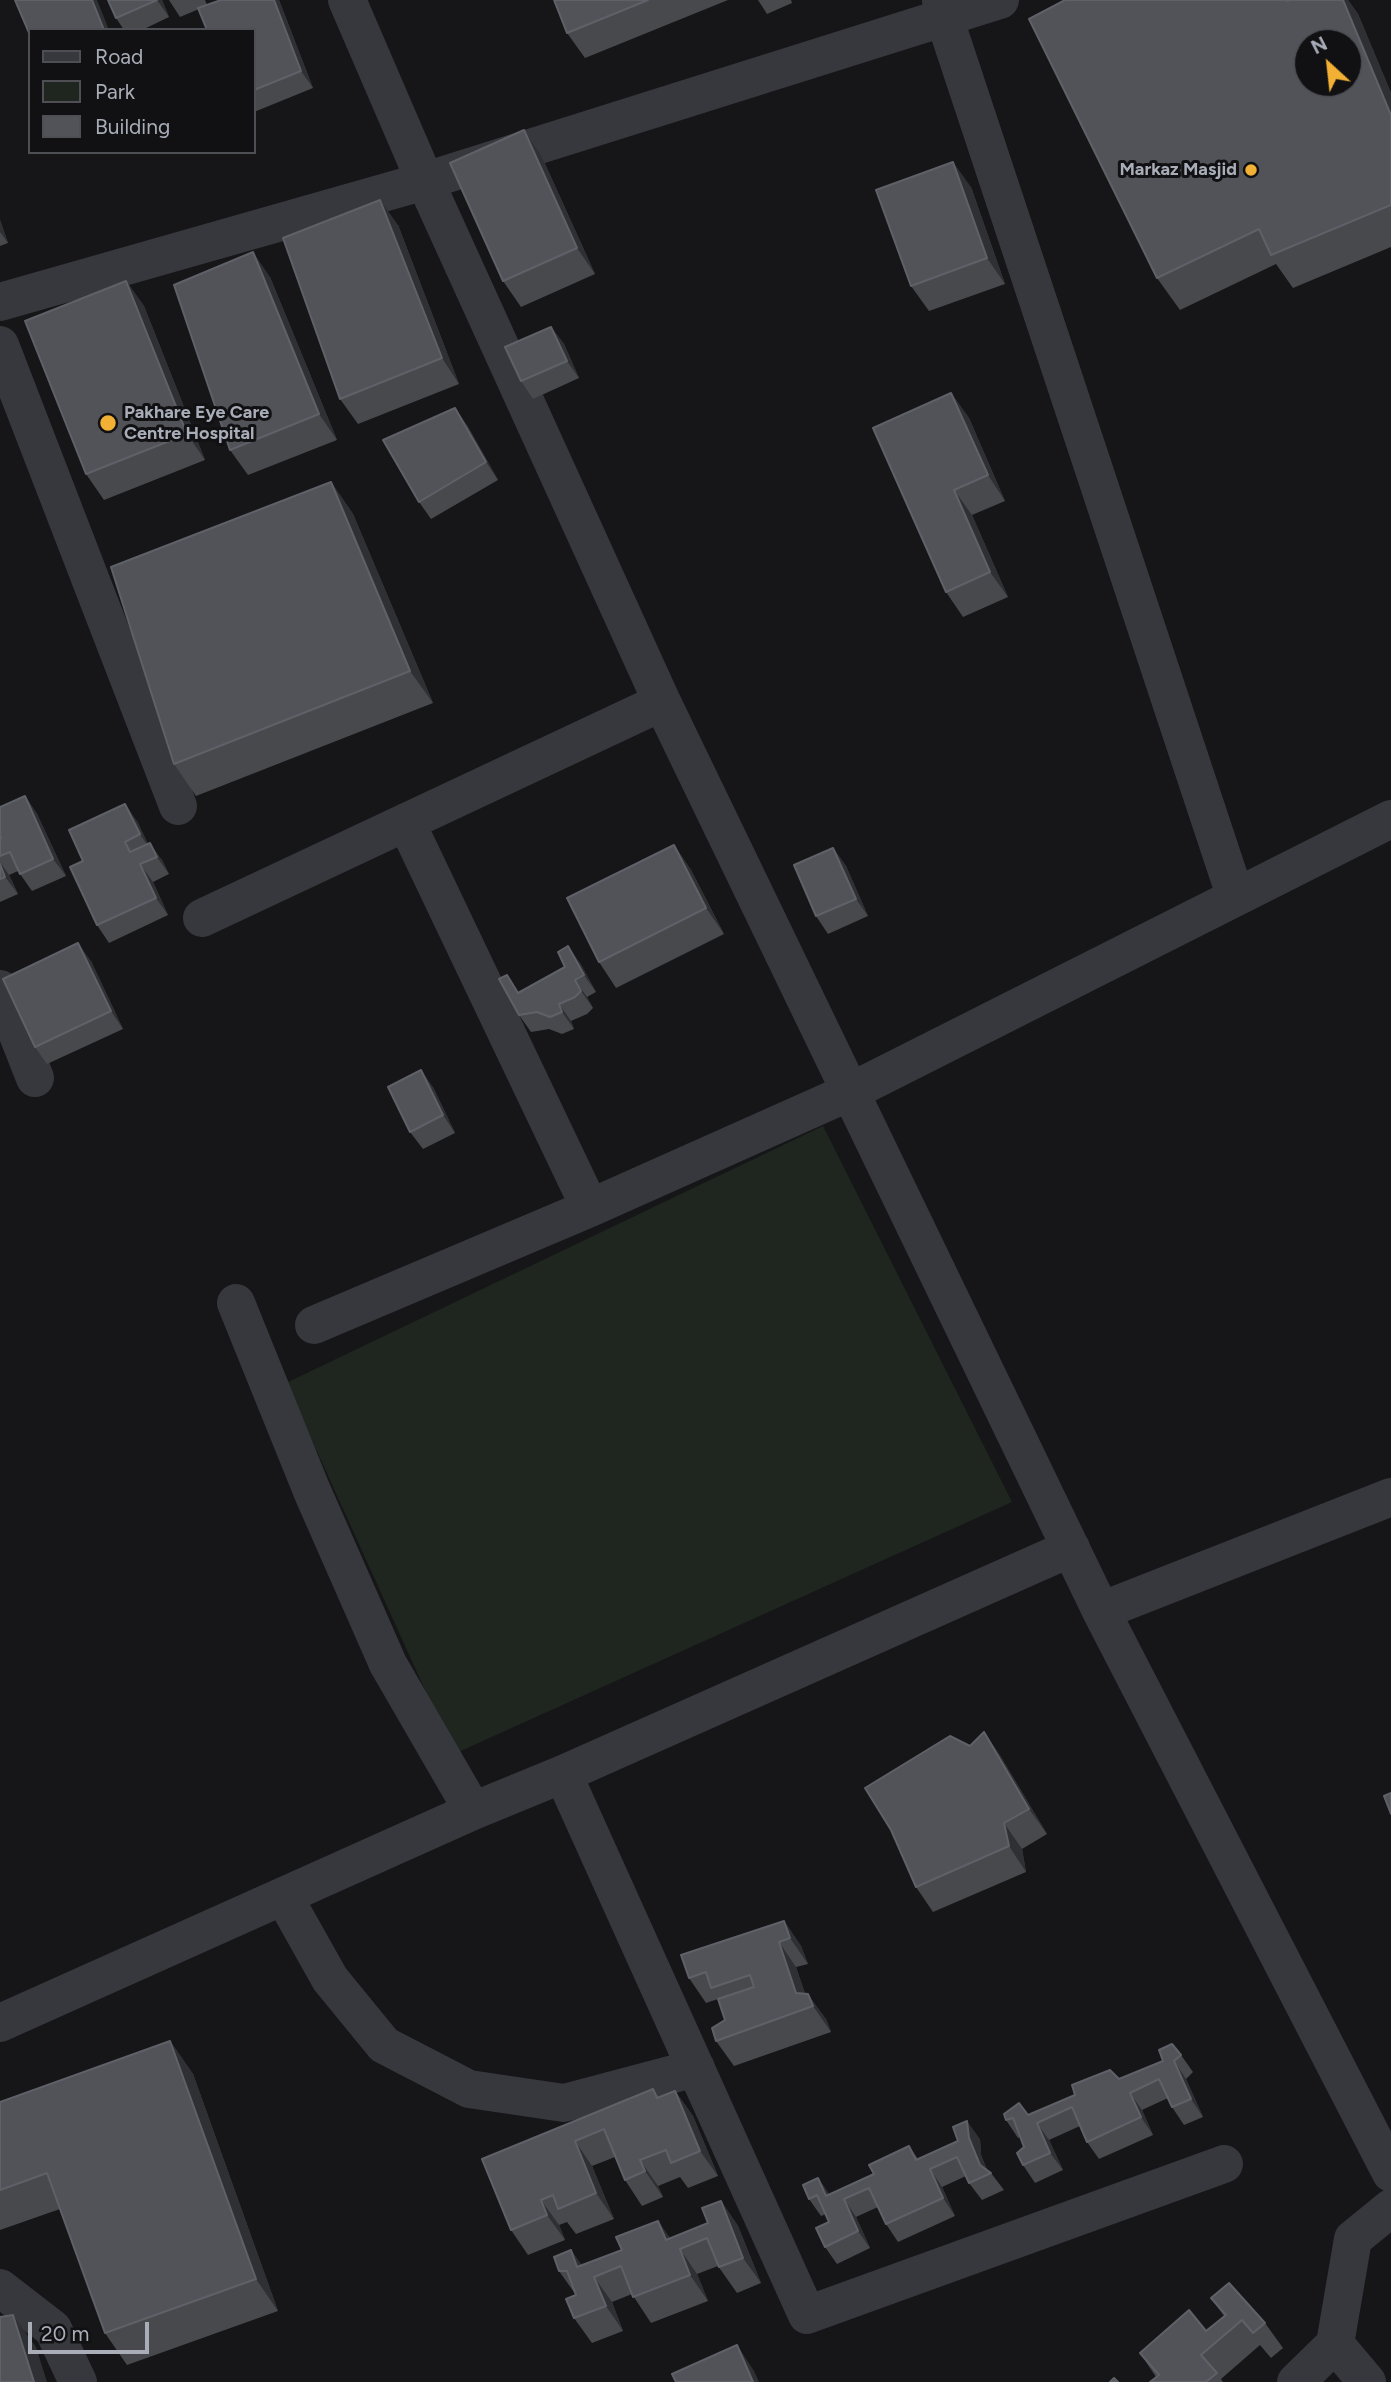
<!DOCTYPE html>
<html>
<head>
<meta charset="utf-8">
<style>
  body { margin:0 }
  #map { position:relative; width:1391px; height:2382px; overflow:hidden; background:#161618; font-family:Figtree,sans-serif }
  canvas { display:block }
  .legend { position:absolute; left:28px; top:28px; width:228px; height:126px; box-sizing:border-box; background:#111113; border:2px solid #4d4f55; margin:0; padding:9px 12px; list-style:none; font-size:21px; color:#a8adb8 }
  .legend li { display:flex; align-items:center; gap:14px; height:35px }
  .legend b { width:35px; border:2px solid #4d4f55 }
  .north { position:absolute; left:1293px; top:28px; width:70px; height:70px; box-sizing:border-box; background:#111113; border:2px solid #4d4f55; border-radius:50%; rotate:333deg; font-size:19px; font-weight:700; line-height:28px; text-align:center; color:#a8adb8 }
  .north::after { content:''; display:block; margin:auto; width:24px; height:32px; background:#f2b134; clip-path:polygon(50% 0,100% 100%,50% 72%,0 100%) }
  .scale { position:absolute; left:28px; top:2322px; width:121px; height:32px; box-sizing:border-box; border:4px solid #a8adb8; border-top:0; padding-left:9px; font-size:21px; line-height:24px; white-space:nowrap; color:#a8adb8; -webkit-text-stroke:5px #111113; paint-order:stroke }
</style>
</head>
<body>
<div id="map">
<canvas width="1391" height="2382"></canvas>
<ul class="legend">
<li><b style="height:9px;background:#37383d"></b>Road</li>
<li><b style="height:19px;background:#1e261f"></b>Park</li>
<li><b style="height:19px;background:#525359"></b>Building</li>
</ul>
<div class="north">N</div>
<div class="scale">20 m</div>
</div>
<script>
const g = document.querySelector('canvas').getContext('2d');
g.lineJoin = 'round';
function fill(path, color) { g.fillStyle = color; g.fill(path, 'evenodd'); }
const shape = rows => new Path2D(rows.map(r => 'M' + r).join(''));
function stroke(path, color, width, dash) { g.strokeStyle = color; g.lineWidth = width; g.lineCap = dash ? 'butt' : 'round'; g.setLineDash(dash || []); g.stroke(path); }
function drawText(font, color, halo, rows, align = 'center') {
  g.font = font + ' Figtree,sans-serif'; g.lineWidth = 6; g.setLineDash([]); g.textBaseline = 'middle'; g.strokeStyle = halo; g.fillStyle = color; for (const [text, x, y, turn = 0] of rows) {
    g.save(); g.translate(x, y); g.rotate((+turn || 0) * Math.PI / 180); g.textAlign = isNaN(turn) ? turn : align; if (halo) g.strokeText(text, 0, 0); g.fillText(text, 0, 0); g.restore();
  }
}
fill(shape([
  [823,1126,1012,1502,454,1754,286,1383]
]), '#1e261f');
stroke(shape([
  [347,0,425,181,662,702,1101,1611,1391,2173],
  [941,0,944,17,1235,895],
  [0,345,178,806],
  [406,822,590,1208],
  [202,918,662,702],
  [0,989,35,1078],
  [236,1303,312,1491,388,1664,473,1811],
  [314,1325,590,1208,852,1091,1391,819],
  [1101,1611,1391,1497],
  [563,1774,807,2315,1224,2164],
  [284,1897,330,1979,384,2045,469,2089,564,2103,696,2068],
  [0,2023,473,1811,563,1774,1071,1548],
  [0,2288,53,2329,78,2382],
  [1335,2344,1367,2382],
  [1296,2382,1335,2344,1353,2239,1391,2208]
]), '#37383d', 38);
stroke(shape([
  [0,302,425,181,1000,0]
]), '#37383d', 38);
fill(shape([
  [108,0,162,0,169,17,142,30,124,30,116,18],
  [169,0,205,0,207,5,279,0,313,88,254,112,254,30,199,9,180,17],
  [554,0,728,0,585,58,567,33],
  [758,0,791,0,792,3,767,14],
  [1065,0,1348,0,1358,14,1391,93,1391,247,1293,288,1276,264,1180,310,1157,278],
  [524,130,541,155,595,274,521,307,503,281],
  [971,187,1005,284,929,311,911,286],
  [0,220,8,243,0,246],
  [398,225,459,384,358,424,340,399],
  [270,277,337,440,248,475,230,450],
  [126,281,144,306,205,460,104,500,86,474],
  [551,327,564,344,579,378,533,399,521,381],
  [951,393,969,418,1005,501,972,515,1008,597,963,617,946,592],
  [467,425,498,480,431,519,419,502],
  [331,482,353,514,433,703,196,796,174,764],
  [25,796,37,814,66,876,32,891,18,871,9,875,18,894,0,902,0,839,1,838],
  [137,821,148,844,162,860,169,874,153,882,168,915,109,943,97,925,83,861],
  [674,845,691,870,724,934,616,988,599,962],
  [833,848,846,866,868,916,828,934,816,916],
  [91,961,123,1029,47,1064,35,1047],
  [580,963,596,992,587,997,593,1008,587,1014,571,1021,574,1029,562,1034,549,1029,531,1032,519,1015],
  [433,1087,455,1133,423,1149,410,1132],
  [984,1732,1001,1757,1047,1834,1022,1849,1026,1872,933,1912,916,1887,970,1746],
  [784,1921,801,1946,808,1964,796,1967,805,1994,826,2019,831,2032,734,2066,716,2041,725,2020,718,1999,706,2003,689,1978],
  [170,2041,193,2074,278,2311,127,2365,105,2333,60,2209,0,2230,0,2102],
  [1181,2055,1193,2072,1186,2079,1203,2117,1184,2125,1172,2107,1168,2098,1142,2110,1153,2135,1099,2159,1087,2142,1080,2126,1049,2140,1063,2170,1035,2183,1023,2165,1024,2147,1020,2137,1018,2138,1006,2120,1028,2115],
  [653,2089,659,2097,675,2091,693,2116,718,2176,688,2188,680,2177,658,2186,663,2197,642,2206,625,2180,615,2157,592,2166,614,2219,576,2234,567,2222,559,2225,565,2240,528,2255,511,2230,482,2159],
  [980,2139,981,2155,987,2170,991,2173,1004,2190,982,2200,969,2183,966,2176,942,2187,955,2216,898,2242,886,2224,878,2207,856,2217,870,2248,837,2264,825,2247,829,2222,826,2214,821,2216,809,2199,818,2178,829,2194,874,2174,909,2146,918,2159],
  [721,2201,738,2226,761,2283,737,2293,718,2266,697,2274,708,2301,651,2323,632,2294,612,2302,623,2331,592,2343,574,2318,576,2295,559,2271,571,2250,582,2266,670,2238,708,2223],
  [1211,2298,1265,2323,1283,2348,1271,2358,1260,2345,1221,2379,1223,2382,1150,2382,1156,2377,1140,2353,1206,2331,1224,2316]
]), '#47494d');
fill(shape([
  [92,0,97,0,109,30,104,30],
  [157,0,162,0,169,17],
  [274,0,279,0,313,88,301,71],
  [1343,0,1348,0,1358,14,1391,93,1391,115],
  [524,130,541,155,595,274,577,248],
  [953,162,971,187,1005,284,987,258],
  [380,200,398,225,459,384,442,358],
  [0,220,8,243,0,232],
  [253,252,270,277,337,440,319,414],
  [126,281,144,306,205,460,187,434],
  [551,327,564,344,579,378,567,361],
  [951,393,969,418,1005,501,988,475],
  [455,408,467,425,498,480,486,462],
  [331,482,353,514,433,703,410,671],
  [954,490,972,515,1008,597,990,572],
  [25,796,37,814,66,876,53,859],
  [125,804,137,821,152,852,140,834],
  [150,843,162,860,169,874,157,857],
  [674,845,691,870,724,934,706,908],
  [833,848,846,866,868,916,856,899],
  [0,862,9,875,18,894,5,877],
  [140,864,153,882,168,915,156,898],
  [78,943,91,961,123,1029,111,1011],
  [568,946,580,963,596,992,584,975],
  [575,980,587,997,593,1008,581,991],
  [559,1004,571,1021,574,1029,562,1012],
  [421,1070,433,1087,455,1133,443,1115],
  [984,1732,1001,1757,1047,1834,1029,1809],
  [1004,1823,1022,1849,1026,1872,1009,1846],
  [784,1921,801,1946,808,1964,790,1938],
  [779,1942,796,1967,810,2007,796,1993],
  [808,1994,826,2019,831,2032,813,2006],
  [170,2041,193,2074,278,2311,256,2279],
  [1174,2061,1186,2079,1203,2117,1191,2099],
  [675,2091,693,2116,718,2176,700,2151],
  [1130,2093,1142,2110,1153,2135,1141,2117],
  [967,2121,980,2139,981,2155,989,2174,980,2165,969,2138],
  [1037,2123,1049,2140,1063,2170,1050,2153],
  [575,2141,592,2166,614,2219,596,2193],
  [640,2160,658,2186,663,2197,645,2171],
  [930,2169,942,2187,955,2216,943,2198],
  [818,2178,830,2196,826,2196],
  [844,2199,856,2217,870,2248,858,2231],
  [541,2200,559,2225,565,2240,547,2215],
  [721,2201,738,2226,761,2283,743,2258],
  [658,2221,676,2246,666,2240],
  [680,2249,697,2274,708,2301,690,2275],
  [571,2250,588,2275,577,2267],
  [594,2277,612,2302,623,2331,606,2306],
  [13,2315,36,2347,47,2382,34,2382],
  [737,2345,754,2371,759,2382,753,2382]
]), '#2f3033');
const building = shape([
  [15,0,92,0,104,30,30,30,30,35,15,0],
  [108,0,157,0,116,18,108,0],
  [221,0,274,0,301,71,254,90,254,30,207,30,198,8,221,0],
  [554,0,648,0,567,33,554,0],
  [1065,0,1287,0,1287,1,1290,0,1343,0,1391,115,1391,205,1271,255,1259,229,1157,278,1029,19,1065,0],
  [1307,42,1349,42,1349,84,1307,84,1307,42],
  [524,130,577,248,503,281,450,163,524,130],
  [953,162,987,258,911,286,876,190,953,162],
  [380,200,442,358,340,399,283,238,380,200],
  [253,252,319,414,230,450,174,285,253,252],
  [126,281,187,434,86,474,25,321,126,281],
  [551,327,567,361,521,381,505,347,551,327],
  [951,393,988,475,954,490,990,572,946,592,873,428,951,393],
  [455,408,486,462,419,502,383,440,455,408],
  [331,482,410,671,174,764,111,567,331,482],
  [25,796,53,859,20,874,10,852,0,856,0,839,1,838,0,835,0,807,25,796],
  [125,804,140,834,125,842,130,852,150,843,157,857,140,864,156,898,97,925,70,867,83,861,69,830,125,804],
  [674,845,706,908,599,962,567,898,674,845],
  [833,848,856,899,816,916,794,865,833,848],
  [0,864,5,877,0,879,0,864],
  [78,943,111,1011,35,1047,3,979,78,943],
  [568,946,584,975,575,980,581,991,575,997,559,1004,562,1012,550,1017,537,1012,519,1015,499,979,507,975,518,993,565,967,558,952,568,946],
  [421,1070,443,1115,410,1132,388,1087,421,1070],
  [984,1732,1029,1809,1004,1823,1009,1846,916,1887,891,1830,865,1788,950,1736,970,1746,984,1732],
  [1391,1793,1391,1814,1384,1796,1391,1793],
  [784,1921,790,1938,779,1942,796,1993,808,1994,813,2006,716,2041,712,2028,725,2020,718,1999,754,1987,750,1975,711,1988,706,1972,689,1978,681,1955,784,1921],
  [170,2041,256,2279,105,2333,47,2173,0,2190,0,2102,170,2041],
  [1172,2044,1181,2055,1174,2061,1191,2099,1172,2107,1159,2079,1130,2093,1141,2117,1087,2142,1072,2107,1037,2123,1050,2153,1023,2165,1017,2153,1024,2147,1013,2118,1006,2120,1004,2114,1019,2103,1028,2115,1075,2095,1072,2085,1110,2070,1119,2079,1163,2061,1159,2050,1172,2044],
  [653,2089,657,2098,675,2091,700,2151,671,2163,666,2150,640,2160,645,2171,625,2180,604,2129,575,2141,596,2193,558,2209,553,2195,541,2200,547,2215,511,2230,482,2159,653,2089],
  [967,2121,969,2138,980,2165,991,2173,969,2183,957,2157,930,2169,943,2198,886,2224,869,2188,844,2199,858,2231,825,2247,816,2228,829,2222,817,2195,809,2199,803,2185,818,2178,826,2196,874,2174,869,2165,909,2146,916,2160,958,2141,953,2127,967,2121],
  [721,2201,743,2258,719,2267,707,2238,680,2249,690,2275,633,2297,621,2266,594,2277,606,2306,574,2318,566,2299,576,2295,567,2271,559,2271,554,2257,571,2250,577,2267,622,2250,616,2237,658,2221,666,2240,708,2223,702,2208,721,2201],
  [1229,2283,1265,2323,1253,2333,1242,2320,1201,2355,1217,2373,1206,2382,1150,2382,1159,2375,1140,2353,1189,2310,1206,2331,1226,2315,1211,2298,1229,2283],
  [13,2315,34,2382,0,2382,0,2317,13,2315],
  [737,2345,753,2382,676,2382,672,2374,737,2345],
  [1114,2378,1118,2382,1110,2382,1114,2378]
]);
fill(building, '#525359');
stroke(building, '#5f6168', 2);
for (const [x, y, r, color] of [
  [1251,170,7,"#f2b134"],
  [108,423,9,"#f2b134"]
]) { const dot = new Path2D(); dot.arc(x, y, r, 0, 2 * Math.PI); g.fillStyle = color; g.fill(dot); stroke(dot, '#111113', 2.5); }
drawText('bold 18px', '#a8adb8', '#111113', [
  ["Markaz Masjid",1237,170],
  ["Pakhare Eye Care",124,413,"left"],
  ["Centre Hospital",124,434,"left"]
], 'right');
</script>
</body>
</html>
